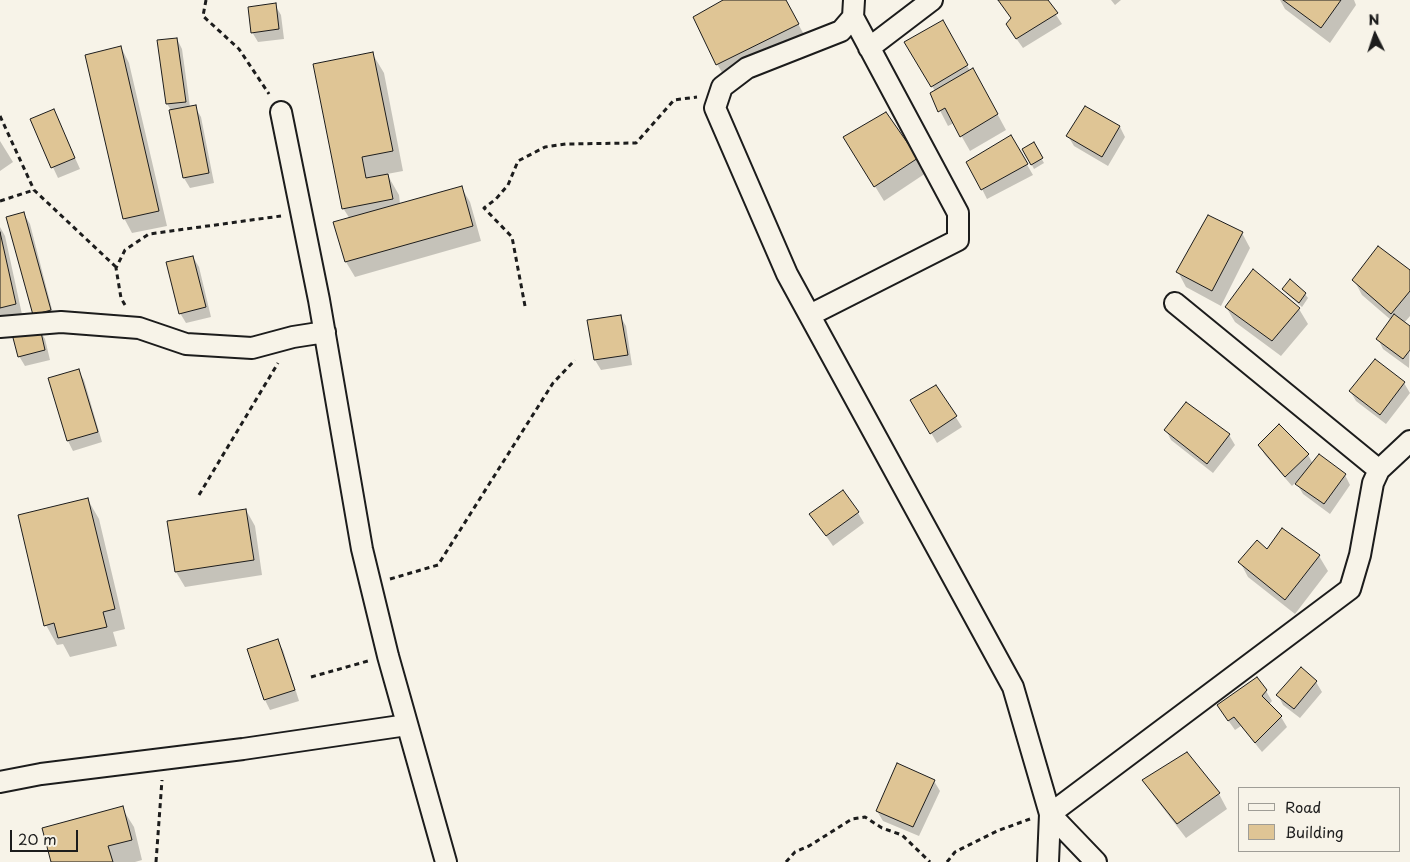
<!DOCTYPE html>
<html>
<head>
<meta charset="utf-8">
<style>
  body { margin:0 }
  #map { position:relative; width:1410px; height:862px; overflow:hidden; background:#f7f3e8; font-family:"Playpen Sans",sans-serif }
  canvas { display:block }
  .legend { position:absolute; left:1238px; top:787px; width:162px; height:65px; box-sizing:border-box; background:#f7f3e8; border:1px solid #9f9d96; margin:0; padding:6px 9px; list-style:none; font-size:15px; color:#1c1c1c }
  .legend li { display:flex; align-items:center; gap:10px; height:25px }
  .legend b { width:25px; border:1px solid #9f9d96 }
  .north { position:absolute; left:1350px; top:10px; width:50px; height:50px; -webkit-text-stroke:4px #f7f3e8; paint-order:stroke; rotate:356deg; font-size:14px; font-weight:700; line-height:20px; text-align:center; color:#1c1c1c }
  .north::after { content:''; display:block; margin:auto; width:18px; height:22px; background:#1c1c1c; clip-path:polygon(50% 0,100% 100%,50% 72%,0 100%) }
  .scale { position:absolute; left:10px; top:830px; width:68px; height:22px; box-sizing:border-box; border:2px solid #1c1c1c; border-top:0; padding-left:6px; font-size:15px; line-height:18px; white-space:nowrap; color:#1c1c1c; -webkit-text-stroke:4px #f7f3e8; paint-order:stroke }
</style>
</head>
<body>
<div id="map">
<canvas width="1410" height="862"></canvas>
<ul class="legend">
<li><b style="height:6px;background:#f7f3e8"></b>Road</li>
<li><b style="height:14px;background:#dfc595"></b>Building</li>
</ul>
<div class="north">N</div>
<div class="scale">20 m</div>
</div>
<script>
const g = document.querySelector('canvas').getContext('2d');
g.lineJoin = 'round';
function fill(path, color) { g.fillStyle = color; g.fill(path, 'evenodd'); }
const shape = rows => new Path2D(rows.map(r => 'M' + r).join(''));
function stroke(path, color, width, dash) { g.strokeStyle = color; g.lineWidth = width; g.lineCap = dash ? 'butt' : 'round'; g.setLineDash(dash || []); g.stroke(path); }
fill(shape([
  [725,0,785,0,807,40,726,79,717,64],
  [999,0,1046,0,1062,24,1023,48,1013,34,1012,19],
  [1111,0,1121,0,1115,5],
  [1280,0,1354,0,1356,5,1330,43,1285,9],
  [275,5,281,15,284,39,258,42,252,32],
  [942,22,970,71,981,84,1006,130,970,151,954,123,948,126,931,93,935,91,906,42],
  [177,39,182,49,190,107,195,107,201,117,214,183,190,188,184,178,171,110,167,104],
  [121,47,129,63,167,226,132,233,124,218],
  [372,53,384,73,403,171,387,174,399,195,400,204,461,187,470,202,481,241,355,277,346,262,350,219,343,208],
  [1085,107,1120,127,1125,137,1108,166,1074,146,1068,136],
  [54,111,80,169,58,178,31,120],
  [1011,137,1033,175,987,199,982,189],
  [0,141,13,162,0,171],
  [1033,144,1044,163,1034,169,1024,150],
  [854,152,917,158,926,173,884,201],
  [24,214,30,224,55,321,34,315],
  [0,227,5,236,23,319,0,324],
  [1242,233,1250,248,1221,306,1186,287,1178,272],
  [193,257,199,267,211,317,186,323,180,313],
  [1254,271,1299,309,1308,324,1281,356,1235,322,1226,307],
  [1410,271,1410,316,1404,323,1410,328,1409,368,1383,349,1378,339,1391,320,1362,295,1354,280],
  [1284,289,1305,294,1308,298,1302,307,1287,294],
  [620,316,626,326,632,365,601,370,595,360],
  [39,329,45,339,50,360,25,366,19,356],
  [1375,361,1404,383,1410,393,1386,424,1356,401,1350,391],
  [78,370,84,380,102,442,73,451,68,441,49,378],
  [936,386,962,427,937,443,912,400],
  [1166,430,1229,435,1235,445,1213,473,1171,440],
  [1259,445,1308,455,1313,464,1345,475,1350,485,1330,514,1303,494,1296,482,1292,486,1265,455],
  [88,500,99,519,125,629,113,632,117,646,70,657,63,644,57,645,46,625],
  [246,510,255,526,262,575,185,587,176,572,168,522],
  [858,513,864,523,833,546,811,514],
  [1267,551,1319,556,1328,571,1295,614,1248,577,1240,562],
  [277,640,283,650,299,701,270,710,265,700],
  [1316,682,1322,692,1300,718,1283,705,1278,695],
  [1266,691,1272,701,1269,704,1281,717,1287,727,1262,752,1241,726,1235,730,1225,716],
  [1144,780,1219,794,1227,809,1186,838,1153,795],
  [934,781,940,791,919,836,883,821,877,811],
  [122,808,134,827,142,860,135,862,52,862]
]), '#0003');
const building = shape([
  [723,0,786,0,799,24,716,65,693,17,723,0],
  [998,0,1048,0,1058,13,1016,39,1006,24,1011,18,998,0],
  [1283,0,1341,0,1321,28,1283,0],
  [276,3,279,29,251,33,248,7,276,3],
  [943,20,968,65,931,87,904,42,943,20],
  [177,38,186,102,166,104,157,40,177,38],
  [121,46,159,211,123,219,85,55,121,46],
  [373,52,393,151,362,157,366,178,388,174,393,199,342,209,313,64,373,52],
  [973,68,998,114,960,137,945,108,938,112,930,93,973,68],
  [196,105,209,173,183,178,169,110,196,105],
  [1085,106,1120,126,1102,157,1066,136,1085,106],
  [54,109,75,158,51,168,30,119,54,109],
  [886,112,918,158,874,187,843,137,886,112],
  [1011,135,1028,164,981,190,966,162,1011,135],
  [1034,142,1043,158,1031,165,1022,149,1034,142],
  [462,186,473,226,345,262,333,222,462,186],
  [24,212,51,310,33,315,6,217,24,212],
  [1208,215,1243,232,1212,291,1176,272,1208,215],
  [0,232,16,304,0,308,0,232],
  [1378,246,1410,270,1410,291,1391,314,1352,280,1378,246],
  [193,256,206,307,179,314,166,262,193,256],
  [1253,269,1300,308,1272,341,1225,307,1253,269],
  [1290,279,1306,293,1299,303,1282,289,1290,279],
  [1394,314,1410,326,1410,350,1403,359,1376,339,1394,314],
  [621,315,628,355,594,360,587,320,621,315],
  [40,328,45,350,18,357,12,334,40,328],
  [1375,359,1405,382,1380,415,1349,391,1375,359],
  [79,369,98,432,67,441,48,378,79,369],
  [936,385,957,416,930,434,910,400,936,385],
  [1186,402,1230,434,1207,464,1164,430,1186,402],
  [1279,424,1309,454,1285,477,1258,445,1279,424],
  [1319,454,1346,474,1324,504,1295,484,1319,454],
  [843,490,859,512,826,536,809,514,843,490],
  [88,498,115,609,103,612,107,627,58,638,54,623,44,626,18,515,88,498],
  [246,509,254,560,175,572,167,521,246,509],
  [1282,528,1320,555,1285,600,1238,562,1257,540,1267,549,1282,528],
  [278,639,295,690,264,700,247,649,278,639],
  [1301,667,1317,681,1294,709,1276,695,1301,667],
  [1257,677,1267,690,1262,696,1282,716,1255,743,1234,717,1228,721,1217,705,1257,677],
  [1187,752,1220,793,1177,824,1142,780,1187,752],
  [897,763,935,780,913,827,876,811,897,763],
  [123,806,132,840,108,846,113,862,51,862,42,828,123,806]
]);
fill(building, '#dfc595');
stroke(building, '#1c1c1c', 1);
const street = shape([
  [854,0,853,17,841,31,747,68,722,87,715,108,787,274,1013,687,1050,814,1048,862],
  [869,48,932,0],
  [281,112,319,300,362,549,388,656,446,862],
  [1175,303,1379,470],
  [810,315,958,240,958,213,853,17],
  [0,327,61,322,139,328,186,344,252,348,293,337,325,332],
  [0,782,41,774,243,749,407,725],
  [1096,862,1050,814,1350,589,1360,555,1373,483,1379,470,1410,441]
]);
stroke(street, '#1c1c1c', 24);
stroke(shape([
  [206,0,203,16,239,49,269,94],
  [0,116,34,190,116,267],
  [0,201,34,190],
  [125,305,121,298,116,268,125,250,149,234,281,216],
  [525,306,512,237,484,208,496,199,508,185,518,161,545,147,566,144,636,143,674,100,697,97],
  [199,495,278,363],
  [390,579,438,565,553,383,575,360],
  [311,677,368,661],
  [156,862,162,780],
  [786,862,795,852,809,846,852,819,865,817,882,828,902,835,930,862],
  [947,862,955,852,997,831,1030,819]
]), '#1c1c1c', 3, [5, 4]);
stroke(street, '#f7f3e8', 20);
</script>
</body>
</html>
